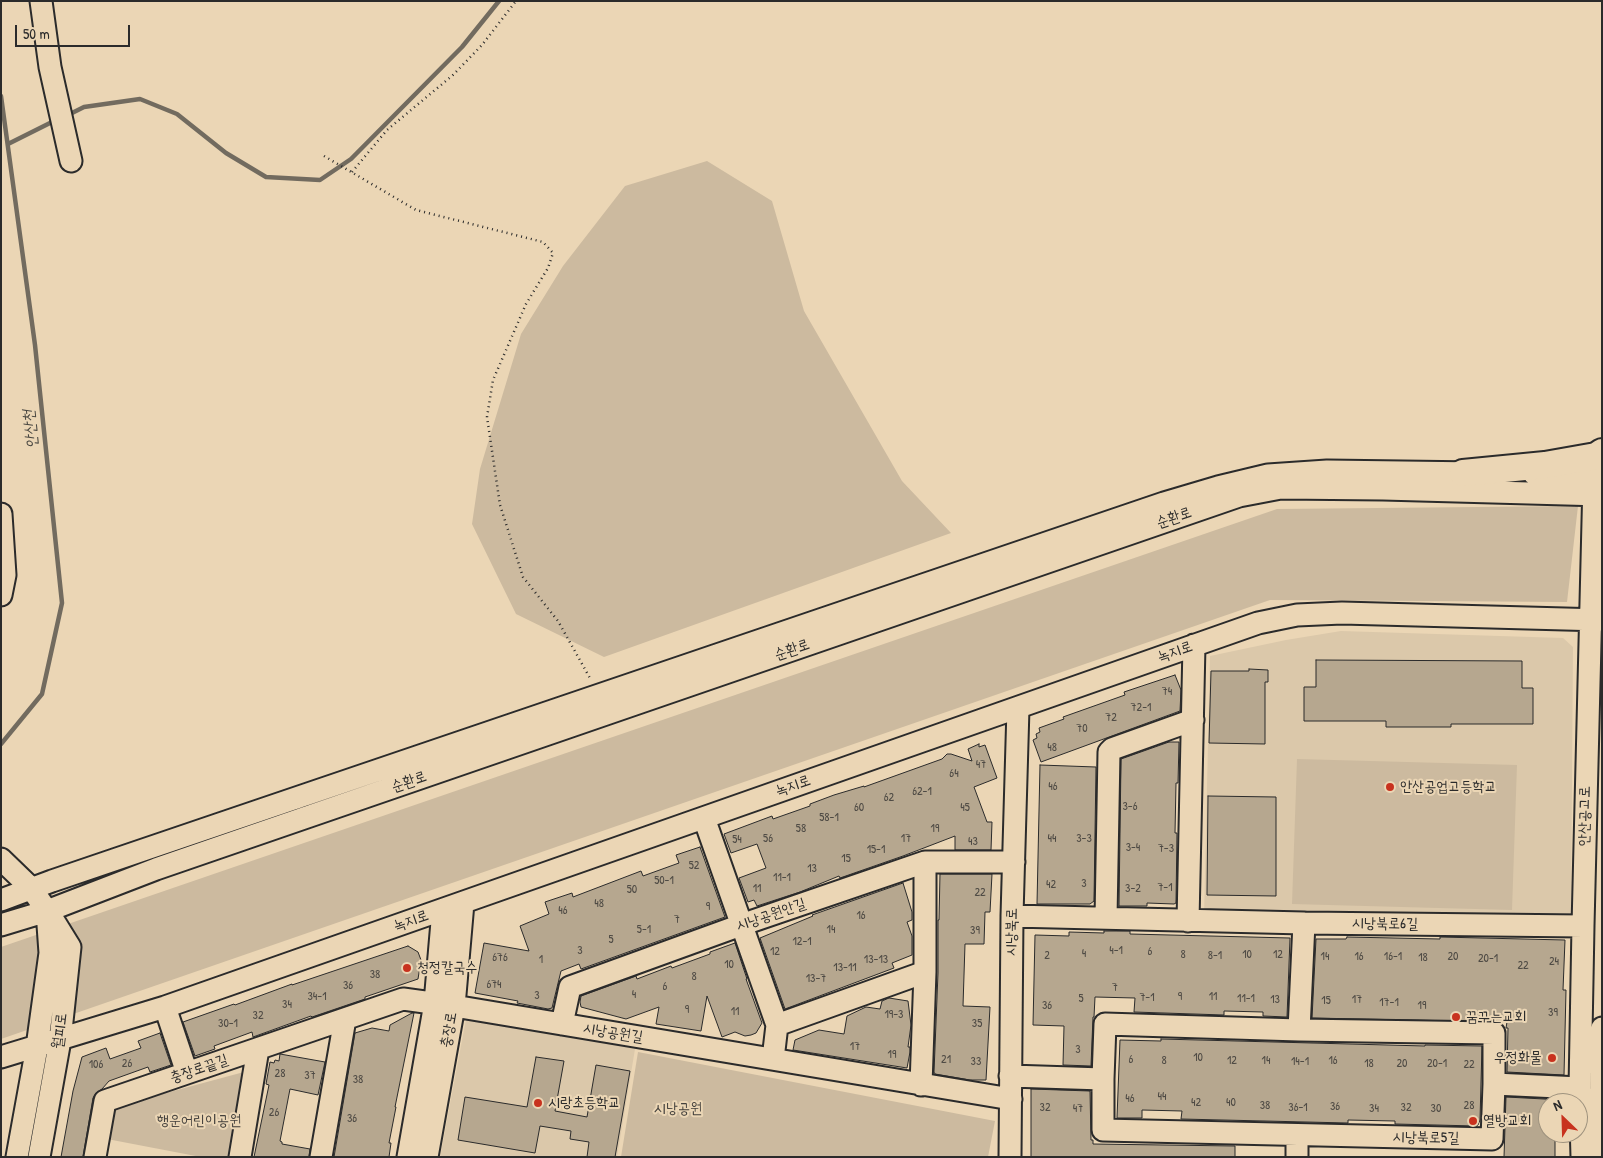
<!DOCTYPE html>
<html>
<head>
<meta charset="utf-8">
<style>
  body { margin:0 }
  #map { position:relative; width:1603px; height:1158px; overflow:hidden; background:#ebd6b5; font-family:"Patrick Hand",sans-serif }
  canvas { display:block }
  .frame { position:absolute; inset:0; border:2px solid #2b2b2b; pointer-events:none }
  .north { position:absolute; left:1538px; top:1093px; width:50px; height:50px; box-sizing:border-box; background:#ebd6b5; border:1px solid #9e927e; border-radius:50%; rotate:336deg; font-size:14px; font-weight:700; line-height:20px; text-align:center; color:#2b2b2b }
  .north::after { content:''; display:block; margin:auto; width:18px; height:22px; background:#c8321e; clip-path:polygon(50% 0,100% 100%,50% 72%,0 100%) }
  .scale { position:absolute; left:15px; top:25px; width:115px; height:22px; box-sizing:border-box; border:2px solid #2b2b2b; border-top:0; padding-left:6px; font-size:15px; line-height:18px; white-space:nowrap; color:#2b2b2b; -webkit-text-stroke:4px #ebd6b5; paint-order:stroke }
</style>
</head>
<body>
<div id="map">
<canvas width="1603" height="1158"></canvas>
<div class="frame"></div>
<div class="north">N</div>
<div class="scale">50 m</div>
</div>
<script>
const g = document.querySelector('canvas').getContext('2d');
g.lineJoin = 'round';
function fill(path, color) { g.fillStyle = color; g.fill(path, 'evenodd'); }
const shape = rows => new Path2D(rows.map(r => 'M' + r).join(''));
function stroke(path, color, width, dash) { g.strokeStyle = color; g.lineWidth = width; g.lineCap = dash ? 'butt' : 'round'; g.setLineDash(dash || []); g.stroke(path); }
function drawText(font, color, halo, rows, align = 'center') {
  g.font = font + ' "Patrick Hand","Poor Story",sans-serif'; g.lineWidth = 4; g.setLineDash([]); g.textBaseline = 'middle'; g.strokeStyle = halo; g.fillStyle = color; for (const [text, x, y, turn = 0] of rows) {
    g.save(); g.translate(x, y); g.rotate((+turn || 0) * Math.PI / 180); g.textAlign = isNaN(turn) ? turn : align; if (halo) g.strokeText(text, 0, 0); g.fillText(text, 0, 0); g.restore();
  }
}
fill(shape([
  [1341,631,1563,638,1573,647,1571,917,1204,918,1210,656,1286,640],
  [467,1014,635,1049,617,1157,440,1157]
]), '#dbc8aa');
fill(shape([
  [707,161,772,201,804,311,902,481,951,533,604,657,516,614,472,524,480,469,521,334,563,266,625,186],
  [1578,506,1567,602,1270,600,1,1039,1,947,1277,509],
  [1297,759,1517,765,1512,910,1292,904],
  [638,1052,995,1121,988,1157,621,1157],
  [244,1072,228,1157,201,1157,107,1139,114,1107]
]), '#ccba9f');
stroke(shape([
  [1,96,35,345,62,603,42,694,1,744],
  [66,116,84,107,140,99,177,114,226,153,266,177,320,180,351,159,462,47,499,1],
  [8,144,56,120]
]), '#726b5f', 4.5);
const building = shape([
  [1316,660,1522,661,1522,688,1533,688,1533,724,1451,724,1451,727,1386,727,1386,721,1304,721,1304,687,1316,687,1316,660],
  [1249,669,1268,670,1268,682,1265,682,1265,744,1209,743,1211,671,1249,671,1249,669],
  [1175,675,1181,690,1180,711,1041,762,1033,740,1037,738,1036,734,1040,732,1039,728,1064,719,1063,717,1125,695,1124,692,1175,675],
  [1169,742,1179,742,1178,783,1176,783,1175,833,1177,833,1176,903,1174,904,1147,903,1147,906,1119,906,1121,759,1169,742],
  [979,744,979,747,985,745,997,778,974,787,987,822,992,822,991,850,955,850,955,836,903,856,840,878,839,876,800,892,757,906,754,900,748,902,739,878,766,868,757,844,731,853,724,834,772,816,773,819,810,806,810,804,834,795,864,786,864,787,942,759,947,754,951,754,972,761,968,749,979,744],
  [1040,765,1096,767,1094,901,1090,904,1037,904,1040,765],
  [1208,796,1276,797,1276,896,1207,895,1208,796],
  [700,847,725,917,581,969,579,964,561,971,552,1008,548,1009,517,1003,518,1001,475,993,484,943,529,951,520,926,549,914,545,902,572,893,573,897,641,871,643,876,679,863,676,855,700,847],
  [940,874,992,874,990,912,985,912,984,944,965,944,963,1006,990,1007,986,1080,970,1080,935,1074,934,1072,938,973,938,920,939,920,940,874],
  [903,883,912,912,912,920,907,922,912,936,912,955,892,963,894,968,785,1009,760,938,813,916,812,915,903,883],
  [1104,931,1130,931,1130,934,1290,938,1287,1017,1263,1016,1263,1012,1224,1011,1224,1015,1134,1012,1135,998,1095,997,1094,1017,1093,1017,1091,1066,1063,1065,1064,1026,1033,1025,1035,935,1069,936,1069,932,1104,933,1104,931],
  [1347,937,1440,939,1440,937,1565,940,1563,990,1566,990,1564,1075,1507,1072,1508,1028,1506,1028,1507,1022,1312,1018,1316,939,1346,939,1347,937],
  [735,943,747,979,746,979,762,1023,756,1033,751,1035,745,1036,735,1032,722,1037,707,996,701,1031,656,1024,659,1007,626,1019,581,1007,580,1002,581,996,636,976,637,979,671,966,672,968,710,954,710,952,735,943],
  [408,946,418,952,421,960,418,979,365,997,365,999,312,1017,311,1016,253,1037,252,1032,214,1046,215,1049,195,1056,183,1022,234,1004,235,1005,292,984,292,985,408,946],
  [889,998,908,1001,911,1025,908,1047,910,1047,910,1052,907,1068,793,1050,795,1040,819,1030,844,1034,847,1016,866,1007,880,1009,882,1001,889,998],
  [412,1013,414,1013,395,1107,396,1107,389,1143,391,1143,389,1157,334,1157,355,1033,372,1028,389,1031,390,1025,412,1013],
  [160,1033,171,1065,150,1072,148,1067,109,1081,102,1089,96,1093,93,1098,83,1157,61,1157,73,1091,82,1057,106,1048,110,1059,141,1048,138,1041,160,1033],
  [1161,1039,1425,1046,1425,1045,1482,1046,1480,1120,1478,1125,1476,1126,1395,1124,1395,1121,1348,1120,1348,1123,1181,1119,1182,1111,1142,1110,1142,1118,1117,1118,1120,1040,1161,1041,1161,1039],
  [280,1054,325,1062,318,1095,290,1089,280,1141,282,1142,282,1144,310,1149,309,1157,254,1157,269,1085,266,1084,270,1062,274,1063,275,1060,279,1061,280,1054],
  [536,1057,564,1061,555,1111,587,1117,596,1065,630,1071,615,1157,587,1157,589,1142,570,1139,571,1131,540,1126,535,1153,458,1140,465,1097,527,1107,536,1057],
  [1031,1089,1090,1091,1091,1140,1093,1140,1093,1144,1235,1146,1235,1157,1031,1157,1031,1089],
  [1506,1097,1563,1100,1563,1103,1548,1103,1548,1133,1555,1133,1555,1157,1504,1157,1506,1097]
]);
fill(building, '#b6a78f');
stroke(building, '#2b2b2b', 1);
const minor = shape([
  [41,1,50,67,71,161],
  [1534,474,1602,476],
  [1,514,5,575,1,595],
  [704,818,777,1025],
  [1,859,31,888,47,911,50,953,37,1047,17,1157],
  [1,900,52,881,1164,503,1218,487,1268,475,1327,471,1479,473],
  [1012,916,1304,923,1583,926],
  [1106,918,1109,752,1112,749,1193,720],
  [1188,921,1194,645],
  [1,925,47,911,156,869,1239,496,1281,488,1383,489,1602,495],
  [165,1007,187,1073],
  [562,1024,570,987,741,925,925,862,1014,862],
  [1299,1030,1304,923],
  [1,1057,165,1007,1258,623,1297,615,1342,613,1602,620],
  [773,1059,777,1025,925,972],
  [1010,1076,1103,1079,1103,1130,1492,1139,1494,1084,1494,1033,1299,1030,1105,1024,1103,1079],
  [1494,1084,1580,1088],
  [921,1085,925,972,925,862],
  [39,1157,60,1040,70,947,49,913],
  [95,1157,105,1101,403,999,454,1006,1011,1099],
  [240,1157,258,1049],
  [321,1157,345,1019],
  [408,1157,435,1003,443,910],
  [427,1157,454,1006,463,903],
  [1010,1157,1012,916,1018,708],
  [1297,1157,1297,1135],
  [1582,1157,1580,1088,1583,926,1594,481],
  [1600,1157,1602,1028]
]);
const major = shape([
  [1463,473,1545,465,1596,456,1602,452]
]);
stroke(minor, '#2b2b2b', 25);
stroke(major, '#2b2b2b', 30);
stroke(shape([
  [324,156,416,210,543,242,553,253,548,268,526,304,493,380,487,417,500,505,523,577,558,621,591,680],
  [352,172,387,130,453,75,482,45,516,1]
]), '#2b2b2b', 2.5, [1, 4]);
stroke(minor, '#ebd6b5', 21);
stroke(major, '#ebd6b5', 26);
for (const [x, y, r, color] of [
  [1390,787,5,"#c8321e"],
  [407,968,5,"#c8321e"],
  [1456,1017,5,"#c8321e"],
  [1552,1058,5,"#c8321e"],
  [538,1103,5,"#c8321e"],
  [1473,1121,5,"#c8321e"]
]) { const dot = new Path2D(); dot.arc(x, y, r, 0, 2 * Math.PI); g.fillStyle = color; g.fill(dot); stroke(dot, '#ebd6b5', 2); }
drawText('12px', '#4e4a44', null, [
  ["74",1167,692],
  ["72-1",1141,708],
  ["72",1111,718],
  ["70",1082,729],
  ["48",1052,748],
  ["47",981,765],
  ["64",954,774],
  ["46",1053,787],
  ["62-1",922,792],
  ["62",889,798],
  ["3-6",1130,807],
  ["60",859,808],
  ["45",965,808],
  ["58-1",829,818],
  ["58",801,829],
  ["19",935,829],
  ["56",768,839],
  ["17",906,839],
  ["44",1052,839],
  ["3-3",1084,839],
  ["54",737,840],
  ["43",973,842],
  ["3-4",1133,848],
  ["7-3",1166,849],
  ["15-1",876,850],
  ["15",846,859],
  ["52",694,866],
  ["13",812,869],
  ["11-1",782,878],
  ["50-1",664,881],
  ["3",1084,884],
  ["42",1051,885],
  ["7-1",1165,888],
  ["11",757,889],
  ["3-2",1133,889],
  ["50",632,890],
  ["22",980,893],
  ["48",599,904],
  ["9",708,907],
  ["46",563,911],
  ["16",861,916],
  ["7",677,920],
  ["5-1",644,930],
  ["14",831,930],
  ["39",975,931],
  ["5",611,940],
  ["12-1",802,942],
  ["3",580,951],
  ["4-1",1116,951],
  ["12",775,952],
  ["6",1150,952],
  ["4",1084,954],
  ["8",1183,955],
  ["10",1247,955],
  ["12",1278,955],
  ["2",1047,956],
  ["8-1",1215,956],
  ["14",1325,957],
  ["16",1359,957],
  ["16-1",1393,957],
  ["20",1453,957],
  ["676",500,958],
  ["18",1423,958],
  ["20-1",1488,959],
  ["1",541,960],
  ["13-13",876,960],
  ["24",1554,962],
  ["10",729,965],
  ["22",1523,966],
  ["13-11",845,968],
  ["38",375,975],
  ["8",694,977],
  ["13-7",816,979],
  ["674",494,985],
  ["36",348,986],
  ["6",665,987],
  ["7",1115,988],
  ["4",634,995],
  ["3",537,996],
  ["34-1",317,997],
  ["9",1180,997],
  ["11",1213,997],
  ["7-1",1147,998],
  ["5",1081,999],
  ["11-1",1246,999],
  ["13",1275,1000],
  ["17",1357,1000],
  ["15",1326,1001],
  ["17-1",1389,1003],
  ["34",287,1005],
  ["36",1047,1006],
  ["19",1422,1006],
  ["9",687,1010],
  ["11",735,1012],
  ["39",1553,1013],
  ["19-3",894,1015],
  ["32",258,1016],
  ["30-1",228,1024],
  ["35",977,1024],
  ["17",855,1047],
  ["3",1078,1050],
  ["19",892,1055],
  ["10",1198,1058],
  ["21",946,1060],
  ["6",1131,1060],
  ["8",1164,1061],
  ["12",1232,1061],
  ["14",1266,1061],
  ["16",1333,1061],
  ["33",976,1062],
  ["14-1",1300,1062],
  ["26",127,1064],
  ["18",1369,1064],
  ["20",1402,1064],
  ["20-1",1437,1064],
  ["106",96,1065],
  ["22",1469,1065],
  ["28",280,1074],
  ["37",310,1076],
  ["38",358,1080],
  ["44",1162,1097],
  ["46",1130,1099],
  ["42",1196,1103],
  ["40",1231,1103],
  ["38",1265,1106],
  ["28",1469,1106],
  ["36",1335,1107],
  ["32",1045,1108],
  ["36-1",1298,1108],
  ["32",1406,1108],
  ["47",1078,1109],
  ["34",1374,1109],
  ["30",1436,1109],
  ["26",274,1113],
  ["36",352,1119]
]);
drawText('15px', '#2b2b2b', '#ebd6b5', [
  ["순환로",1174,518,-19],
  ["순환로",792,650,-19],
  ["녹지로",1175,652,-19],
  ["순환로",409,782,-19],
  ["녹지로",793,786,-19],
  ["안산공고로",1585,816,-89],
  ["시낭공원안길",771,915,-19],
  ["녹지로",411,921,-19],
  ["시낭북로6길",1385,924,1],
  ["시낭북로",1012,932,-89],
  ["충장로",449,1030,-80],
  ["월피로",60,1031,-83],
  ["시낭공원길",613,1033,9],
  ["충장로끝길",199,1069,-19],
  ["시낭북로5길",1426,1138,1]
]);
drawText('15px', '#2b2b2b', '#ebd6b5', [
  ["안산공업고등학교",1400,787],
  ["청정칼국수",417,968],
  ["꿈꾸는교회",1466,1017],
  ["우정화물",1542,1058,"right"],
  ["시랑초등학교",548,1103],
  ["열방교회",1483,1121]
], 'left');
drawText('15px', '#43403c', '#ebd6b5', [
  ["시낭공원",678,1109],
  ["행운어린이공원",199,1121]
]);
drawText('italic 16px', '#484640', '#ebd6b5', [
  ["안산천",31,429,-96]
]);
</script>
</body>
</html>
